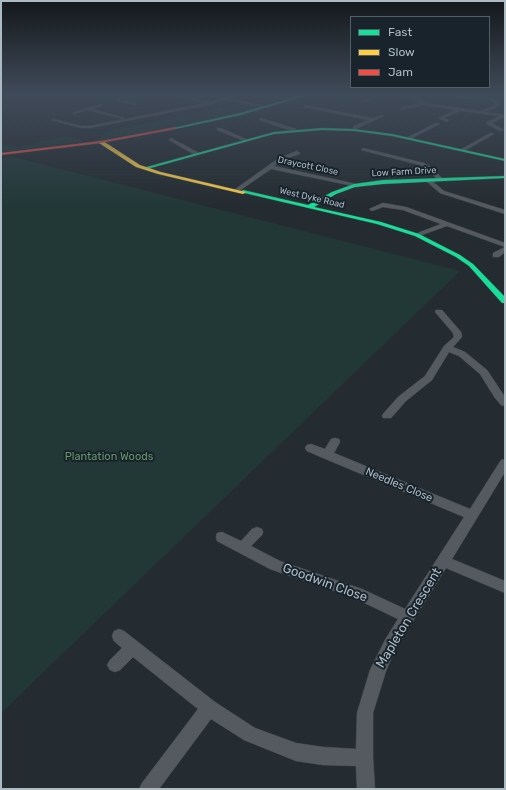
<!DOCTYPE html>
<html>
<head>
<meta charset="utf-8">
<style>
  body { margin:0 }
  #map { position:relative; width:506px; height:790px; overflow:hidden; background:#252c31; font-family:Rubik,sans-serif }
  canvas { display:block }
  .frame { position:absolute; inset:0; border:2px solid #acbac4; pointer-events:none }
  .legend { position:absolute; left:350px; top:16px; width:140px; height:72px; box-sizing:border-box; background:#18232b; border:1px solid #535f68; margin:0; padding:5px 7px; list-style:none; font-size:12px; color:#acbac4 }
  .legend li { display:flex; align-items:center; gap:8px; height:20px }
  .legend b { width:20px; border:1px solid #535f68 }
</style>
</head>
<body>
<div id="map">
<canvas width="506" height="790"></canvas>
<div class="frame"></div>
<ul class="legend">
<li><b style="height:5px;background:#16e098"></b>Fast</li>
<li><b style="height:5px;background:#ffcf43"></b>Slow</li>
<li><b style="height:5px;background:#f24e42"></b>Jam</li>
</ul>
</div>
<script>
const g = document.querySelector('canvas').getContext('2d');
g.lineJoin = 'round';
function fill(path, color) { g.fillStyle = color; g.fill(path, 'evenodd'); }
const shape = rows => new Path2D(rows.map(r => 'M' + r).join(''));
function stroke(path, color, width, dash) { g.strokeStyle = color; g.lineWidth = width; g.lineCap = dash ? 'butt' : 'round'; g.setLineDash(dash || []); g.stroke(path); }
function drawText(font, color, halo, rows, align = 'center') {
  g.font = font + ' Rubik,sans-serif'; g.lineWidth = 4; g.setLineDash([]); g.textBaseline = 'middle'; g.strokeStyle = halo; g.fillStyle = color; for (const [text, x, y, turn = 0] of rows) {
    g.save(); g.translate(x, y); g.rotate((+turn || 0) * Math.PI / 180); g.textAlign = isNaN(turn) ? turn : align; if (halo) g.strokeText(text, 0, 0); g.fillText(text, 0, 0); g.restore();
  }
}
fill(shape([
  [265,96,296,96,269,104,250,102],
  [240,104,247,104,255,108,209,120,99,140,105,132],
  [65,136,85,141,1,152,1,144,19,147],
  [14,157,460,271,1,713,1,158]
]), '#223837');
const street = shape([
  [179,96,187,96,210,102,229,96,236,96,230,99,270,107,268,108,225,100,204,106,90,128,81,128,51,120,53,119,81,126,90,126,205,103,179,96],
  [375,96,383,96,363,102,361,101,375,96],
  [398,96,419,96,417,98,426,103,480,111,495,105,496,103,490,100,493,99,499,101,499,106,485,112,505,115,505,117,492,123,504,130,500,131,487,124,487,122,500,116,460,111,444,118,449,120,447,122,438,118,455,110,424,105,401,110,401,108,421,103,413,99,398,96],
  [445,96,465,96,483,99,481,100,445,96],
  [118,99,136,103,137,104,135,105,117,101,118,99],
  [101,104,102,106,92,109,125,118,123,119,87,110,74,114,72,113,101,104],
  [305,105,373,118,382,115,384,116,358,128,354,131,352,130,354,126,368,120,304,107,305,105],
  [261,118,296,129,296,130,292,131,259,120,261,118],
  [436,123,440,124,410,139,406,138,436,123],
  [217,128,221,128,248,140,244,141,217,130,217,128],
  [490,133,494,134,464,151,460,150,490,133],
  [171,138,199,153,200,154,195,155,169,140,171,138],
  [363,148,424,163,431,167,444,180,439,181,427,169,420,165,361,150,363,148],
  [297,151,300,153,299,154,283,160,274,166,361,185,358,187,271,169,239,191,234,190,279,158,297,151],
  [427,180,431,180,444,191,505,210,505,214,440,193,427,182,427,180],
  [383,203,406,207,505,243,505,252,499,257,493,257,493,253,505,247,447,226,419,236,415,236,415,234,441,224,403,210,383,207,372,211,369,209,383,203],
  [436,310,442,310,461,332,462,337,453,347,465,352,487,370,505,397,505,406,501,405,495,398,480,374,459,356,449,352,432,380,406,401,391,418,383,418,382,416,383,414,398,397,425,376,444,346,454,337,453,333,435,312,436,310],
  [335,438,339,439,340,442,334,453,470,509,501,460,505,459,505,472,452,559,505,581,505,593,446,568,395,650,386,671,373,713,373,758,375,789,357,789,356,766,323,765,296,761,244,740,211,719,159,789,139,789,142,783,198,709,133,657,120,670,115,672,110,670,107,665,110,660,122,648,114,641,112,636,114,631,119,629,124,631,215,702,255,728,296,743,323,747,356,749,357,713,370,670,385,640,398,619,352,597,270,569,217,541,216,537,217,533,222,532,241,541,252,529,257,527,262,529,263,532,262,535,251,546,280,561,362,589,405,609,464,517,323,458,307,451,305,448,307,445,311,444,325,449,331,439,335,438]
]);
const fast = shape([
  [299,96,305,96,241,115,175,129,173,128,240,113,299,96],
  [322,128,354,129,392,134,505,159,505,161,392,136,354,131,322,130,274,134,147,169,143,168,274,132,322,128],
  [505,176,505,178,383,184,355,187,336,194,314,207,381,222,419,234,460,255,473,264,505,297,505,303,502,303,469,266,456,257,415,236,377,224,240,192,243,190,308,205,332,192,354,184,383,180,505,176]
]);
const slow = shape([
  [99,141,103,141,140,165,161,172,246,192,243,194,158,174,136,167,99,143,99,141]
]);
const jam = shape([
  [175,127,176,129,101,143,1,155,1,153,101,141,175,127]
]);
stroke(street, '#42484c', 1);
stroke(fast, '#42484c', 1);
stroke(slow, '#42484c', 1);
stroke(jam, '#42484c', 1);
fill(street, '#545a60');
fill(fast, '#16e098');
fill(slow, '#ffcf43');
fill(jam, '#f24e42');
const sky = g.createLinearGradient(0, 0, 0, 207);
sky.addColorStop(0, '#14181b');
sky.addColorStop(0.46, '#404b5a');
sky.addColorStop(1, '#404b5a00');
g.fillStyle = sky;
g.fillRect(0, 0, 506, 207);
drawText('9px', '#acbac4', '#18232b', [
  ["Draycott Close",308,166,12],
  ["Low Farm Drive",404,172,-3],
  ["West Dyke Road",312,198,13]
]);
drawText('11px', '#649567', '#18232b', [
  ["Plantation Woods",109,457]
]);
drawText('11px', '#acbac4', '#18232b', [
  ["Needles Close",399,485,23]
]);
drawText('13px', '#acbac4', '#18232b', [
  ["Goodwin Close",325,583,20],
  ["Mapleton Crescent",409,618,-59]
]);
</script>
</body>
</html>
